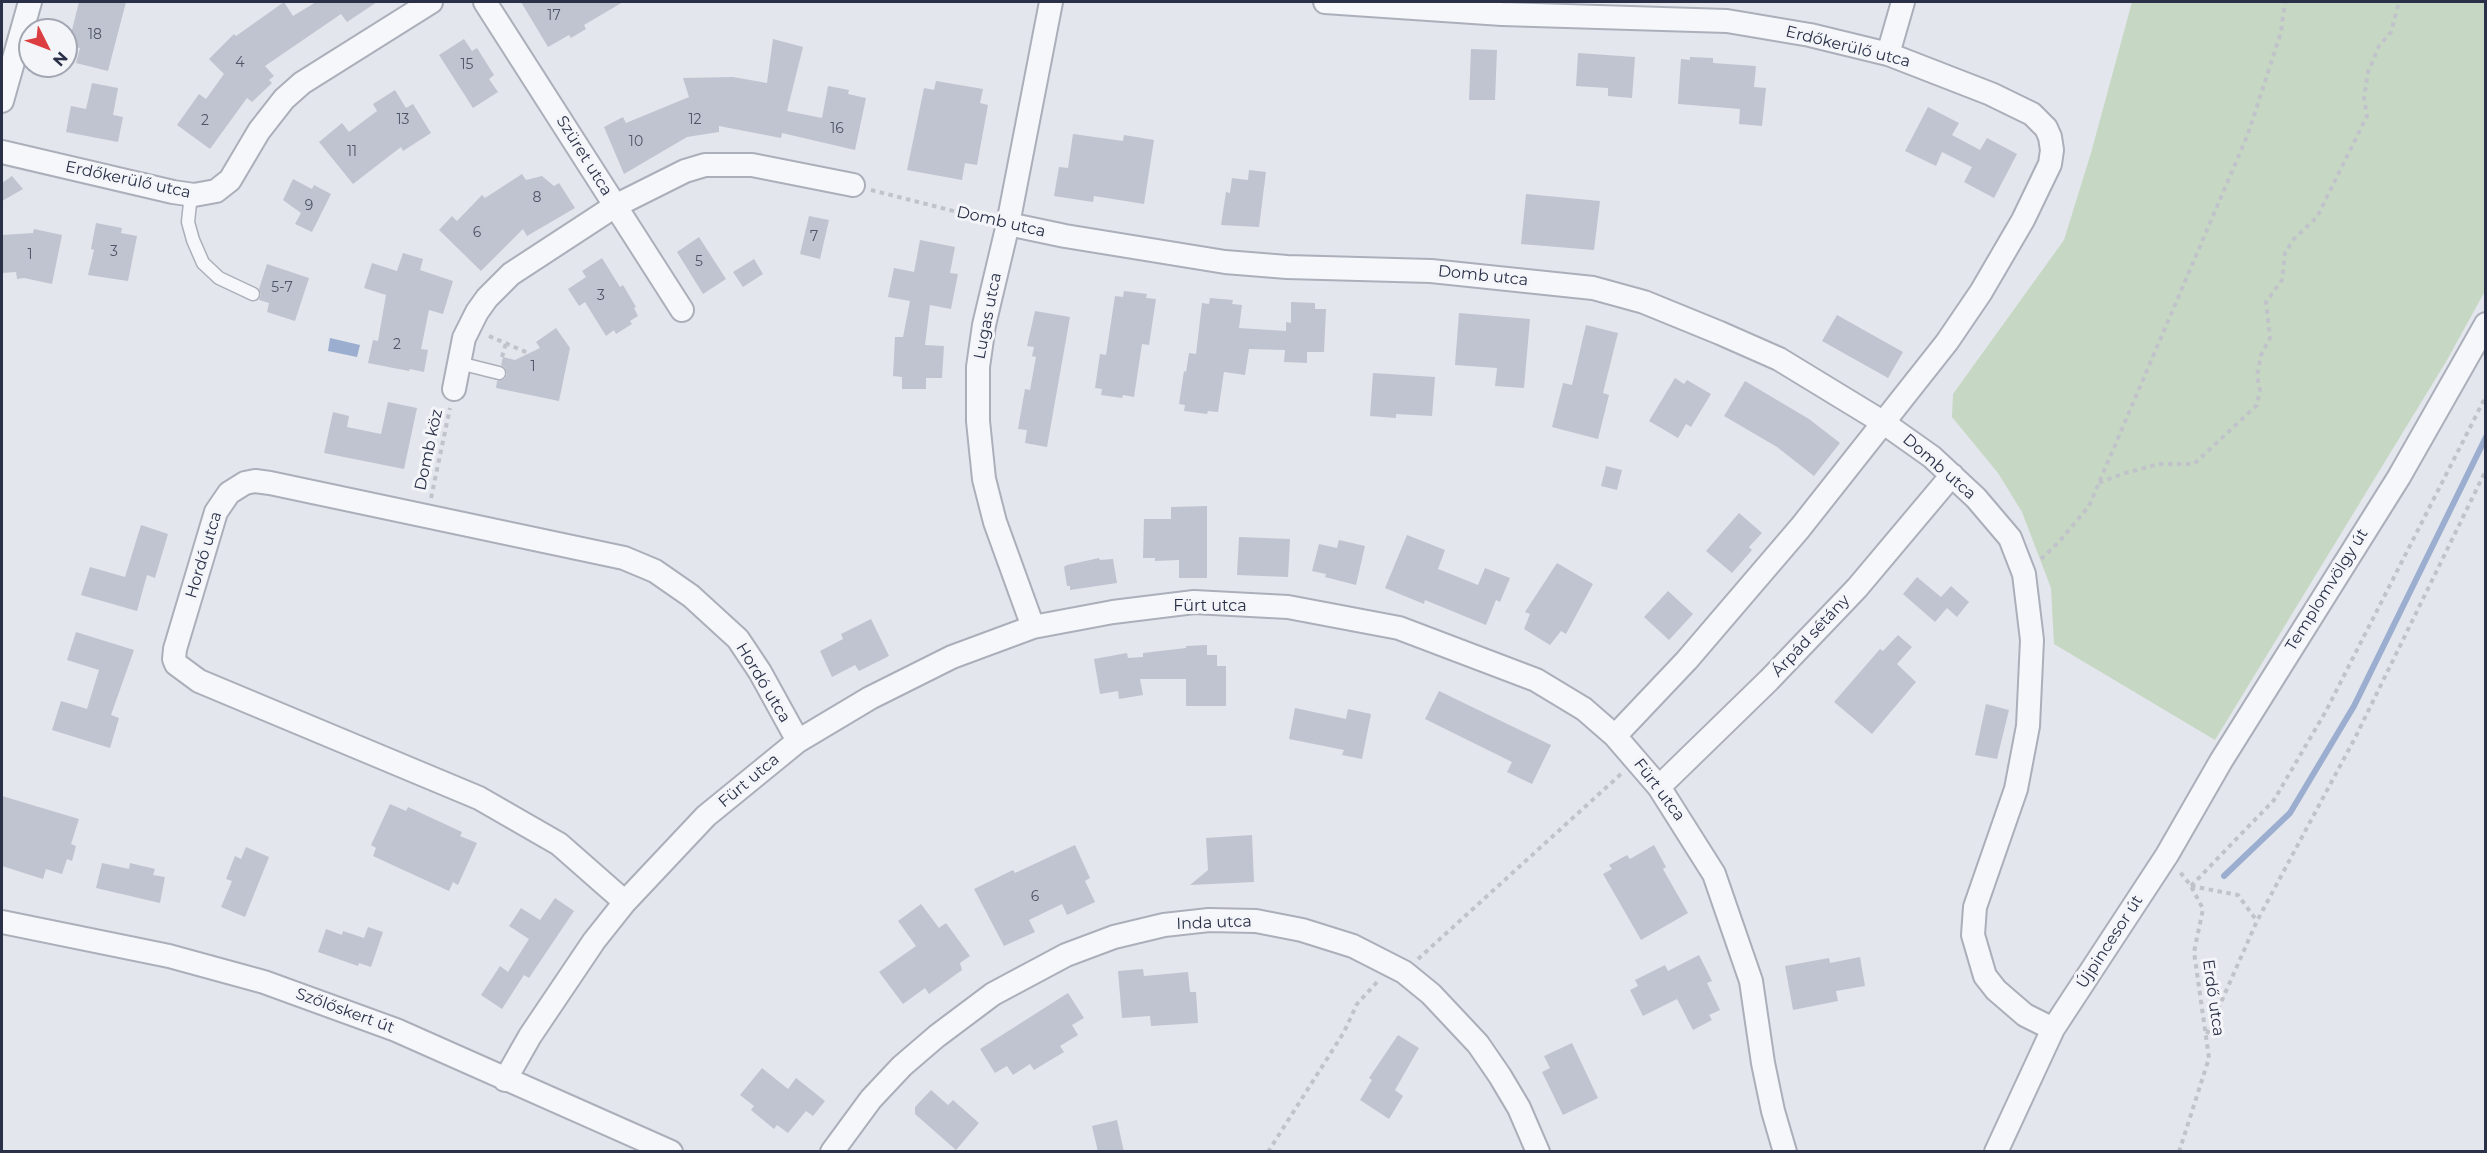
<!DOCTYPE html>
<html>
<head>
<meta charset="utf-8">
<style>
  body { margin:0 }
  #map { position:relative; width:2487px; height:1153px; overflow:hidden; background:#e3e6ec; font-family:Montserrat,sans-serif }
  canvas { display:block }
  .frame { position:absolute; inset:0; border:3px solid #293047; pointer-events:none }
  .north { position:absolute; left:18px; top:18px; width:60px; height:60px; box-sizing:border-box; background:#f3f5f9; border:2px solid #a2a6b2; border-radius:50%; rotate:132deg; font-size:16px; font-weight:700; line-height:24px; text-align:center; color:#293047 }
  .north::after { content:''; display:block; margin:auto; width:21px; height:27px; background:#dc3d41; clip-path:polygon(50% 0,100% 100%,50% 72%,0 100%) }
</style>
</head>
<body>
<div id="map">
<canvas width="2487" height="1153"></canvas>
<div class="frame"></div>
<div class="north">N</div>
</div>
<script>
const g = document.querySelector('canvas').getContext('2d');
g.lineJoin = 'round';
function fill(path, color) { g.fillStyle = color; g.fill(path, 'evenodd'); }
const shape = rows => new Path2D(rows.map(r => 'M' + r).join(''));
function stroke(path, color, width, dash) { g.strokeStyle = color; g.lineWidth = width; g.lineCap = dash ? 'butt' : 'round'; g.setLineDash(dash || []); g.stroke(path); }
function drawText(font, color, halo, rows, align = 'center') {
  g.font = font + ' Montserrat,sans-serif'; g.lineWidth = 6; g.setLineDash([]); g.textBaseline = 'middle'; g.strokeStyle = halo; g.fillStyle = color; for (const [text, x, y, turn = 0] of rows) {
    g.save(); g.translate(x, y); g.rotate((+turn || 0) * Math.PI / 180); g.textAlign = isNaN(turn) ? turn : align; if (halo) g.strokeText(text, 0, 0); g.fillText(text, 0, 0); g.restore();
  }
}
fill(shape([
  [2132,2,2485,2,2485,291,2447,360,2215,740,2054,644,2051,588,2022,512,1998,473,1952,417,1953,394,2064,240,2091,153]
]), '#c6d7c3');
fill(shape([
  [330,338,360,345,357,357,328,351]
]), '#9baed0');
stroke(shape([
  [2224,876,2290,813,2354,706,2486,437]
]), '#9baed0', 6);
fill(shape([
  [79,2,126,2,108,71,76,63,80,48,68,46],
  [284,2,293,16,316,2,377,2,347,22,341,14,265,66,274,76,269,80,272,83,252,102,247,98,210,149,177,125,199,94,206,99,224,74,209,59,234,34,236,36],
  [521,2,559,3,623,2,584,25,586,29,571,38,569,35,548,47],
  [464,39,472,51,477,48,494,75,489,79,498,92,473,108,439,55],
  [773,39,803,47,787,111,822,118,828,86,849,90,848,94,866,98,855,150,782,133,781,138,719,126,719,132,687,137,624,174,604,127,623,117,626,123,689,97,683,78,733,77,767,83],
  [1471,49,1497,50,1495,100,1469,100],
  [1578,53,1635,57,1632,98,1608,96,1608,88,1576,86],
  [1690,57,1713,58,1713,63,1756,66,1754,87,1766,88,1762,126,1739,124,1740,109,1678,104,1681,59,1690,60],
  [936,81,983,89,980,103,988,105,977,165,965,163,962,180,907,170,924,88,934,90],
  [92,83,118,88,113,115,123,117,118,142,66,132,71,106,86,109],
  [395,90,406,108,413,104,431,133,403,151,401,147,353,184,319,142,342,123,349,132,377,111,373,104],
  [1928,107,1959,123,1952,135,1980,150,1987,138,2017,154,1994,198,1964,182,1972,167,1942,152,1936,166,1905,151],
  [1073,134,1123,141,1124,135,1154,140,1144,204,1094,196,1093,202,1054,196,1059,167,1068,168],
  [1249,170,1266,172,1259,227,1221,225,1226,192,1230,193,1232,178,1248,180],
  [522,174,526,180,542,176,554,186,559,183,575,208,527,236,523,229,481,271,439,230,452,216,457,221,482,195,485,198],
  [12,176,23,189,2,201,2,183],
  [293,179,312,189,314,185,331,194,312,232,295,224,301,213,283,200],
  [1526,194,1600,201,1594,250,1521,244],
  [809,216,829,220,820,259,800,254],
  [96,223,122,228,121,233,137,236,128,281,88,275,94,250,91,249],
  [34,229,62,235,52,284,24,278,17,279,16,272,2,273,2,235,33,233],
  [699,237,726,279,703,294,677,252],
  [920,240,955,247,950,273,958,274,951,309,930,305,925,345,944,346,942,378,926,378,926,389,902,389,902,377,893,376,895,337,903,337,910,301,888,297,894,268,914,272],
  [403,253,423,259,420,270,453,281,443,314,429,310,421,349,428,350,424,372,410,369,409,371,368,363,373,340,378,341,386,295,364,288,372,263,397,271],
  [602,258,620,287,623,285,636,307,634,308,638,316,630,321,632,324,616,334,614,330,606,336,585,302,579,306,568,289,586,277,582,271],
  [754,259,763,274,743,287,733,272],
  [267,264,309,278,295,321,267,312,269,303,259,300,261,294,259,289],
  [1124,291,1147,294,1146,298,1156,299,1149,345,1142,344,1134,397,1123,395,1122,398,1101,395,1102,389,1095,388,1100,354,1106,355,1115,296,1123,297],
  [1210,298,1233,300,1232,304,1242,305,1239,328,1286,331,1286,322,1291,323,1291,302,1315,303,1315,309,1326,309,1324,352,1307,352,1307,363,1284,362,1285,350,1249,349,1245,375,1224,372,1218,412,1208,411,1207,414,1184,411,1185,405,1179,404,1184,371,1186,372,1189,353,1196,354,1202,303,1209,304],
  [1035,311,1070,317,1047,447,1025,443,1027,430,1018,429,1025,389,1030,390,1036,357,1032,356,1034,347,1027,346],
  [1459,313,1530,319,1524,388,1495,386,1497,368,1455,365],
  [1837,315,1903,352,1888,378,1822,341],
  [1586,325,1618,333,1603,393,1609,395,1598,439,1552,427,1563,383,1572,385],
  [556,328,570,348,559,401,496,388,497,381,504,379,507,374,505,368,501,365,503,357,515,360,540,348,536,342],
  [1373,373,1435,377,1432,416,1396,414,1396,418,1370,416],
  [1675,378,1684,384,1687,380,1711,394,1691,427,1686,424,1678,438,1649,421],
  [1745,381,1809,419,1840,443,1814,476,1777,447,1724,416],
  [388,402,417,408,404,469,324,453,333,412,349,416,347,427,381,434],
  [1606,466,1622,470,1617,490,1601,486],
  [1207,506,1207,578,1179,578,1179,560,1155,561,1155,558,1143,558,1144,519,1171,519,1171,507],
  [1739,513,1762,533,1749,547,1752,550,1732,573,1706,551],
  [141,525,168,534,155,578,147,575,137,611,81,595,90,567,125,577],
  [1407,535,1445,550,1438,569,1478,585,1485,568,1510,578,1500,602,1496,600,1486,625,1425,600,1424,604,1385,588],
  [1239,537,1290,539,1288,577,1237,575],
  [1339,540,1365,546,1356,585,1325,577,1326,574,1312,571,1319,544,1337,548],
  [1099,558,1100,560,1113,559,1117,583,1070,590,1070,586,1067,586,1064,567,1067,565],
  [1557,563,1593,584,1566,634,1561,631,1550,645,1524,629,1530,614,1525,612],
  [1917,577,1941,597,1951,586,1969,602,1957,617,1947,608,1935,622,1903,594],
  [1668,591,1693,614,1669,640,1644,617],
  [871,619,889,656,859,671,855,665,832,677,820,651,843,639,841,634],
  [76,632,134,650,111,715,119,718,110,748,52,730,61,701,87,709,99,670,67,660],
  [1898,635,1912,647,1897,664,1916,682,1872,734,1834,702,1880,649,1883,651],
  [1207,645,1207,655,1217,655,1217,666,1226,666,1226,706,1186,706,1186,679,1140,679,1143,695,1119,699,1118,691,1100,694,1094,659,1127,653,1128,658,1143,657,1143,653,1186,648,1186,646],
  [1439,691,1551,745,1532,784,1507,772,1512,762,1425,719],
  [1986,704,2009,710,1997,759,1975,755],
  [1295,708,1346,719,1348,709,1371,714,1362,759,1342,755,1344,750,1289,739],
  [2,796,79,819,71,844,76,846,72,861,67,859,62,874,46,869,43,879,2,866],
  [390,804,406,811,408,807,462,832,460,836,477,843,458,885,453,882,449,891,373,856,376,848,371,845],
  [1252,835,1254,882,1190,885,1208,870,1206,838],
  [1075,845,1090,878,1085,881,1095,902,1067,915,1062,904,1029,920,1035,932,1004,946,974,889,1013,870,1015,873],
  [1654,845,1666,867,1663,869,1688,913,1641,940,1603,874,1612,869,1609,865,1627,855,1630,859],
  [246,847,269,857,245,917,221,907,232,881,226,879,235,856,241,859],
  [102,863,129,869,130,863,155,869,153,875,165,877,160,903,96,888],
  [555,898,574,911,529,978,524,975,502,1009,481,995,500,966,508,972,529,939,509,926,521,908,540,920],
  [921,904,939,928,946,923,970,956,960,963,962,970,929,994,925,988,903,1004,879,972,916,946,898,921],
  [368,927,383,932,371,967,359,963,358,966,318,952,326,929,342,935,343,931,364,938],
  [1699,955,1712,981,1707,983,1720,1010,1709,1015,1712,1020,1693,1030,1677,999,1643,1016,1630,990,1638,986,1635,980,1665,965,1668,971],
  [1860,957,1865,986,1836,991,1838,1001,1793,1010,1785,966,1829,958,1830,963],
  [1143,969,1144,976,1188,972,1190,992,1196,992,1198,1023,1151,1026,1150,1016,1122,1018,1118,971],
  [1068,993,1084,1018,1072,1025,1078,1035,1060,1046,1064,1052,1034,1070,1030,1064,1013,1075,1007,1066,995,1073,980,1049],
  [1398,1035,1419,1048,1395,1090,1403,1096,1389,1119,1360,1100,1372,1080,1369,1078],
  [1572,1043,1598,1098,1563,1115,1542,1072,1550,1068,1544,1056],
  [762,1068,788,1089,796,1078,825,1101,813,1116,806,1111,788,1133,777,1125,774,1129,751,1110,754,1106,740,1095],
  [931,1090,948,1105,953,1100,979,1123,956,1150,915,1114,915,1107],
  [1117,1120,1124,1152,1098,1152,1092,1126]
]), '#c0c4d0');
const lane = shape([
  [191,194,188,222,193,240,203,263,219,278,253,294],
  [459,363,499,373]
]);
const street = shape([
  [485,2,682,310],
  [1325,2,1502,14,1727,21,1810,35,1888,54,1991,94,2032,114,2046,128,2050,137,2052,150,2050,164,2023,220,1981,292,1947,342,1800,528,1687,660,1615,736],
  [1888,54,1903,2],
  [2,101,30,2],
  [2,152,173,192,194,195,216,191,230,180,259,131,284,99,302,83,431,2],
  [1008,224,1065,236,1225,262,1287,267,1431,271,1593,288,1644,302,1720,333,1779,359,1884,423,1932,457,1976,498,2010,538,2024,574,2032,640,2028,726,2016,789,1975,907,1973,935,1985,976,1996,990,2025,1015,2053,1029],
  [454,389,464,338,477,312,487,298,511,274,615,206,685,171,705,165,752,165,853,185],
  [1033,627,995,522,984,479,978,421,978,367,984,325,1008,224,1051,2],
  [1659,787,1769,680,1857,588,1952,475],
  [625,902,559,844,479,798,199,681,176,664,174,659,175,649,216,512,229,493,245,483,255,481,270,483,624,558,655,571,691,596,738,639,760,672,798,741],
  [2,922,169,956,264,982,396,1030,671,1152],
  [505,1080,530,1036,594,941,625,902,706,816,798,741,870,698,952,657,1033,627,1113,612,1194,602,1288,607,1399,628,1536,680,1584,709,1615,736,1659,787,1714,874,1751,981,1763,1063,1773,1111,1785,1152],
  [832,1152,871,1099,902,1066,937,1036,993,994,1066,955,1114,937,1164,925,1209,920,1256,921,1302,930,1353,946,1404,972,1431,994,1478,1044,1500,1076,1519,1108,1538,1152],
  [1996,1152,2053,1029,2167,855,2221,761,2399,477,2486,324]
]);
stroke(lane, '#abafba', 15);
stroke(street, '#abafba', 26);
stroke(shape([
  [871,190,989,220],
  [489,336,528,353],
  [502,357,506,343],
  [2099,483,2122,474,2159,464,2194,464,2257,405,2260,390,2257,376,2261,355,2270,338,2266,302,2282,280,2285,253,2294,239,2317,217,2367,116,2364,98,2368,72,2379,46,2391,32,2399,2],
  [431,498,450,408],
  [2041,559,2058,543,2089,506,2248,134,2281,32,2285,2],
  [2191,886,2274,800,2326,711,2486,396],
  [2191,886,2238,895,2257,921],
  [1418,959,1621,774],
  [2207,1034,2257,921,2355,738,2486,470],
  [1268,1152,1344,1032,1357,1004,1378,981],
  [2179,1152,2209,1058,2194,952,2203,909,2191,886,2180,872]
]), '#c1c3cb', 4, [4.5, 4.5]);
stroke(lane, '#f6f7fa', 12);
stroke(street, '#f6f7fa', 22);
drawText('14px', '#4f5569', null, [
  ["17",554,16],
  ["18",95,35],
  ["4",240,63],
  ["15",467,65],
  ["13",403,120],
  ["12",695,120],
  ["2",205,121],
  ["16",837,129],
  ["10",636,142],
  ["11",352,152],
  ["8",537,198],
  ["9",309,206],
  ["6",477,233],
  ["7",814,237],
  ["3",114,252],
  ["1",30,255],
  ["5",699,262],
  ["5-7",282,288],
  ["3",601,296],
  ["2",397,345],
  ["1",533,367],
  ["6",1035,897]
]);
drawText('16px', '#293047', '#f3f5f9', [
  ["Erdőkerülő utca",1848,47,14],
  ["Szüret utca",584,156,58],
  ["Erdőkerülő utca",128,180,12],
  ["Domb utca",1001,222,13],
  ["Domb utca",1483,276,6],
  ["Lugas utca",988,316,-79],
  ["Domb köz",429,450,-78],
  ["Domb utca",1939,467,41],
  ["Hordó utca",204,555,-73],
  ["Templomvölgy út",2327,590,-58],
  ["Fürt utca",1210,606],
  ["Árpád sétány",1811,636,-47],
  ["Hordó utca",763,683,59],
  ["Fürt utca",749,781,-40],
  ["Fürt utca",1659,790,53],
  ["Inda utca",1214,923,-2],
  ["Újpincesor út",2110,942,-57],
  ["Erdő utca",2213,998,82],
  ["Szőlőskert út",345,1011,20]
]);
</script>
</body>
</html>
